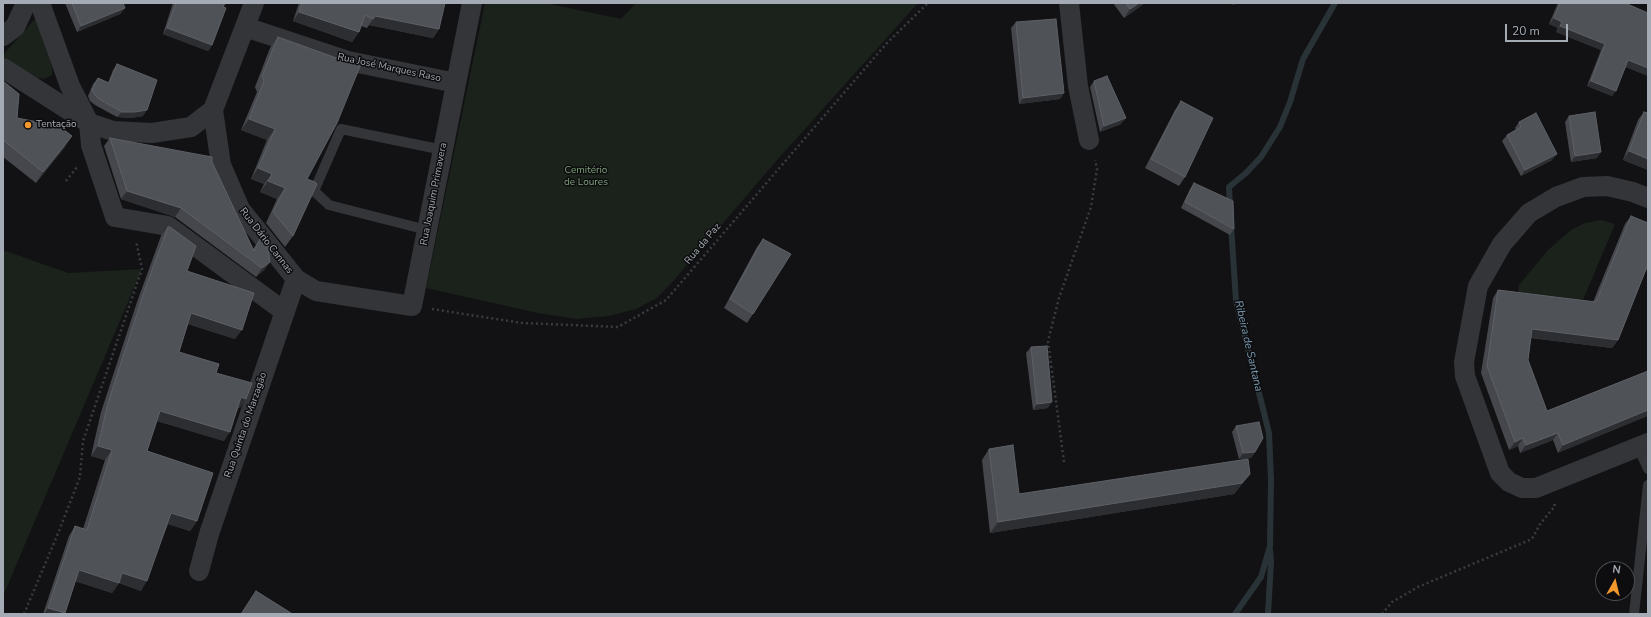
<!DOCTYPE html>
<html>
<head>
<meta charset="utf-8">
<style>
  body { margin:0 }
  #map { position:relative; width:1651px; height:617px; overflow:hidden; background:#121214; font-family:"Nunito Sans",sans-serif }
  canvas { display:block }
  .frame { position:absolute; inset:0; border:4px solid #a4abb4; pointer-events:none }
  .north { position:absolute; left:1595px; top:561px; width:40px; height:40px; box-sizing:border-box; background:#0d0d0f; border:1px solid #494c51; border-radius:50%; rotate:8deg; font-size:11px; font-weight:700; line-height:16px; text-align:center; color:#a4abb4 }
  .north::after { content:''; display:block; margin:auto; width:14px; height:18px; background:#f2972c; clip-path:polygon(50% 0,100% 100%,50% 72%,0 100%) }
  .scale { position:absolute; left:1505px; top:24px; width:63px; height:18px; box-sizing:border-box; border:2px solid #a4abb4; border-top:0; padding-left:5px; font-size:12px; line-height:14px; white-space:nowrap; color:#a4abb4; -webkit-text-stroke:3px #0d0d0f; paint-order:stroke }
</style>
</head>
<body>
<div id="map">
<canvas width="1651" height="617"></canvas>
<div class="frame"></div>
<div class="north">N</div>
<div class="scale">20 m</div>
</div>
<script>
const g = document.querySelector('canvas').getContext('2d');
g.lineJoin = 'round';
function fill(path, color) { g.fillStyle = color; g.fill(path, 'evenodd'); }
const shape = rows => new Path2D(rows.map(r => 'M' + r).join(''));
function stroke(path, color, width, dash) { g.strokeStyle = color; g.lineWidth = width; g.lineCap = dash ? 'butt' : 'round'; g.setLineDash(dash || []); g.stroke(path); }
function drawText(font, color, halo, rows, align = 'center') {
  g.font = font + ' "Nunito Sans",sans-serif'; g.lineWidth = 3; g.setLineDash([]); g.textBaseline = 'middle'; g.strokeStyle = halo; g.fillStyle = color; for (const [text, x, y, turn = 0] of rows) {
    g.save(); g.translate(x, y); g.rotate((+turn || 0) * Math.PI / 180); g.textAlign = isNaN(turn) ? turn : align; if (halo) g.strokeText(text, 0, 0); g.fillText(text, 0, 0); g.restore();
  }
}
fill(shape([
  [485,3,545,3,621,19,636,3,918,3,778,159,675,279,657,298,636,309,609,316,576,319,538,313,426,288],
  [36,18,52,67,52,75,44,79,33,77,3,57,3,55],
  [1601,220,1615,224,1583,300,1518,292,1519,285,1548,250,1571,230,1585,223],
  [3,250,68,273,142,269,3,596]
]), '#1a221b');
stroke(shape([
  [1230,208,1229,187,1246,173,1261,157,1280,127,1290,102,1303,59,1335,3],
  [1231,225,1236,301,1269,433,1271,480,1270,546,1261,577,1235,614],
  [1268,614,1271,562,1270,550]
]), '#293337', 6);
stroke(shape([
  [66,181,77,167],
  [432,309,522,323,618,327,666,300,886,44,928,3],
  [1064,462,1048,341,1059,298,1091,207,1097,169,1095,160],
  [24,614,59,531,80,477,83,441,142,269,136,241],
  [1382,614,1392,602,1418,587,1532,539,1540,524,1555,506,1554,503]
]), '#393c40', 2.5, [2, 3]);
stroke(shape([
  [427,230,329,205,314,191,341,129,443,150],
  [1638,447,1648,469],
  [1634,614,1648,485]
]), '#333539', 10);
stroke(shape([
  [40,3,70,86,89,123,91,145,115,217,168,226,285,312],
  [1069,3,1078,86,1089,140],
  [245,27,348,61,456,83],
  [3,36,15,27,26,3],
  [3,68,89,123,113,131,152,133,191,127,213,110,254,3],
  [213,110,221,165,240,209,296,279,316,291,412,306,472,3],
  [1648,198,1633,192,1607,186,1583,187,1556,197,1529,213,1502,244,1478,286,1464,362,1465,376,1500,473,1509,482,1522,488,1536,488,1648,443],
  [199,571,209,534,296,279]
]), '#333539', 20);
fill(shape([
  [65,3,123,3,125,8,120,14,77,32],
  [173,3,225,3,212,45,208,51,163,34],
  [299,3,445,3,439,29,433,38,369,25,367,28,361,26,359,32,352,42,293,21],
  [1113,3,1145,3,1124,18],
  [1558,3,1625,3,1648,13,1648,76,1626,67,1612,96,1587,86,1601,50,1556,32,1558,28,1549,24],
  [1016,22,1064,93,1060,99,1019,104,1011,28],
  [278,37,307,179,293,236,285,247,266,223,277,199,260,192,264,184,251,179,267,140,241,130,257,92,255,87,270,48],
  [117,64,143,116,131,118,117,117,95,105,90,101,88,96,93,84,98,78,108,83,113,70],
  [3,81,17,118,65,147,36,183,3,157],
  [1094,81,1121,124,1100,132,1090,87],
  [1181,101,1185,177,1179,186,1145,168,1175,110],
  [1644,112,1648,170,1623,160,1638,120],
  [1569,116,1597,158,1571,162,1565,122],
  [1519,122,1552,160,1521,176,1502,141,1507,135,1516,130,1515,128],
  [110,138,212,162,253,249,261,237,270,262,264,270,256,277,175,217,121,199,104,146],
  [1194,183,1234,229,1230,235,1181,208,1190,189],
  [1631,216,1648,223,1648,271,1646,270,1618,340,1612,348,1531,338,1528,360,1547,411,1648,371,1558,453,1553,440,1520,453,1518,446,1509,450,1481,373,1493,298,1498,290,1593,302,1625,224],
  [168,227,187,271,235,339,188,324,179,352,216,373,240,408,238,408,224,441,157,421,147,451,197,521,190,531,168,524,141,591,119,583,112,593,75,581,64,614,43,614,69,536,75,526,83,529,105,460,91,456,101,412,137,302,161,236],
  [763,239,753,314,747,323,724,308,757,247],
  [1031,347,1048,408,1033,410,1026,353],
  [1236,426,1255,452,1251,458,1239,459,1232,432],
  [989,449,1019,494,1250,474,1234,494,990,533,982,460]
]), '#45474c');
fill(shape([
  [1139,3,1145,3,1124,18,1130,9],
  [1228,3,1236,3,1234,5],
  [125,8,120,14,77,32,81,26],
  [299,12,359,32,352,42,293,21],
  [375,16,439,29,433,38,369,25],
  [1554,18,1562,22,1558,28,1549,24],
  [1560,26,1605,44,1601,50,1556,32],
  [167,28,212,45,208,51,163,34],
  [1628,60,1648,68,1648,76,1624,66],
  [1591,81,1616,91,1612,96,1587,86],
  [1064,93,1060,99,1019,104,1023,98],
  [147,110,143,116,131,118,117,117,122,112],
  [1126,118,1121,124,1100,132,1104,126],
  [249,119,275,129,267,140,241,130],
  [72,136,65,147,36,183,43,172],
  [1629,151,1648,159,1648,170,1623,160],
  [1601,152,1597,158,1571,162,1575,156],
  [1557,154,1552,160,1521,176,1525,170],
  [258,168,272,174,264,184,251,179],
  [268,181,285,188,277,199,260,192],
  [127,191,181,208,175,217,121,199],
  [270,262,264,270,256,277,262,268],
  [1648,263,1648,271,1644,270],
  [191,313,242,330,235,339,185,323],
  [1532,329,1618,340,1612,348,1526,337],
  [241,397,246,399,240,408,234,407],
  [1052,402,1048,408,1033,410,1037,404],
  [1648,410,1648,416,1558,453,1563,445],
  [160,411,230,432,224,441,153,420],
  [1558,433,1553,440,1520,453,1526,445],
  [1523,438,1518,446,1509,450,1515,442],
  [98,446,112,450,105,460,91,456],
  [1255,452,1251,458,1239,459,1243,453],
  [1250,474,1234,494,990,533,998,522],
  [171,513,197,521,190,531,165,523],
  [79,570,122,573,147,581,141,591,119,583,112,593,72,580],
  [48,608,65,613,64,614,44,614]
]), '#2c2e31');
const building = shape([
  [72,3,123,3,125,8,81,26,72,3],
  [176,3,225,3,223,7,226,8,212,45,167,28,176,3],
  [302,3,445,3,439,29,375,16,373,19,365,15,359,32,299,12,302,3],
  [1125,3,1139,3,1130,9,1125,3],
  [1560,3,1625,3,1648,13,1648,68,1628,60,1616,91,1591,81,1605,44,1560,26,1562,22,1554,18,1560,3],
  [1056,19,1064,93,1023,98,1016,22,1056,19],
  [278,37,342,60,361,64,337,123,307,179,315,182,317,184,293,236,273,212,285,188,268,181,272,174,258,168,275,129,249,119,264,81,262,76,278,37],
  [117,64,157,80,147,110,135,112,122,112,99,99,95,95,92,90,98,78,109,83,117,64],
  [1107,76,1126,118,1104,126,1094,81,1107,76],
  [3,81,19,94,17,118,59,126,72,136,43,172,3,140,3,81],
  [1181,101,1213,118,1185,177,1151,159,1181,101],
  [1595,112,1601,152,1575,156,1569,116,1595,112],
  [1644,112,1648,113,1648,159,1629,151,1644,112],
  [1536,113,1557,154,1525,170,1507,135,1521,127,1519,122,1536,113],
  [110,138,212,157,212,162,254,251,261,237,268,246,270,262,262,268,181,208,127,191,110,138],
  [1194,183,1233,201,1234,229,1185,202,1194,183],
  [1631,216,1648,223,1648,264,1618,340,1532,329,1528,360,1547,411,1648,371,1648,410,1563,445,1558,433,1526,445,1523,438,1515,442,1487,366,1498,290,1596,302,1631,216],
  [168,227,170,227,196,246,187,271,254,293,242,330,191,313,179,352,219,364,216,373,252,383,246,399,241,397,230,432,160,411,147,451,213,473,197,521,171,513,147,581,122,573,119,583,79,570,65,613,48,608,75,526,87,530,112,450,98,446,108,403,144,292,168,227],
  [763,239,791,254,753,314,730,299,763,239],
  [1047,346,1052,402,1037,404,1031,347,1047,346],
  [1259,422,1263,438,1255,452,1243,453,1236,426,1259,422],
  [1013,445,1019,494,1248,459,1250,474,1242,483,998,522,989,449,1013,445],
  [256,591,291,613,290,614,241,614,256,591]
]);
fill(building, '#4f5257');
stroke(building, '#5d6066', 1);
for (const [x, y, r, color] of [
  [28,125,4,"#f2972c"]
]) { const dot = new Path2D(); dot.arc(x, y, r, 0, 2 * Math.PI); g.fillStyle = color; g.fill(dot); stroke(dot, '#0d0d0f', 1.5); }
drawText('10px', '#a4abb4', '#0d0d0f', [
  ["Rua José Marques Raso",389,68,12],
  ["Rua Joaquim Primavera",434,194,-79],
  ["Rua Dário Cannas",266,241,52],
  ["Rua da Paz",703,244,-50],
  ["Rua Quinta do Marzagão",246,425,-71]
]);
drawText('10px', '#a4abb4', '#0d0d0f', [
  ["Tentação",36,125]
], 'left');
drawText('10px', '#7ca07a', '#0d0d0f', [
  ["Cemitério",586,171],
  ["de Loures",586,183]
]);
drawText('italic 11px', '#7a9db0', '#0d0d0f', [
  ["Ribeira de Santana",1248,346,77]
]);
</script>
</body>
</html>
